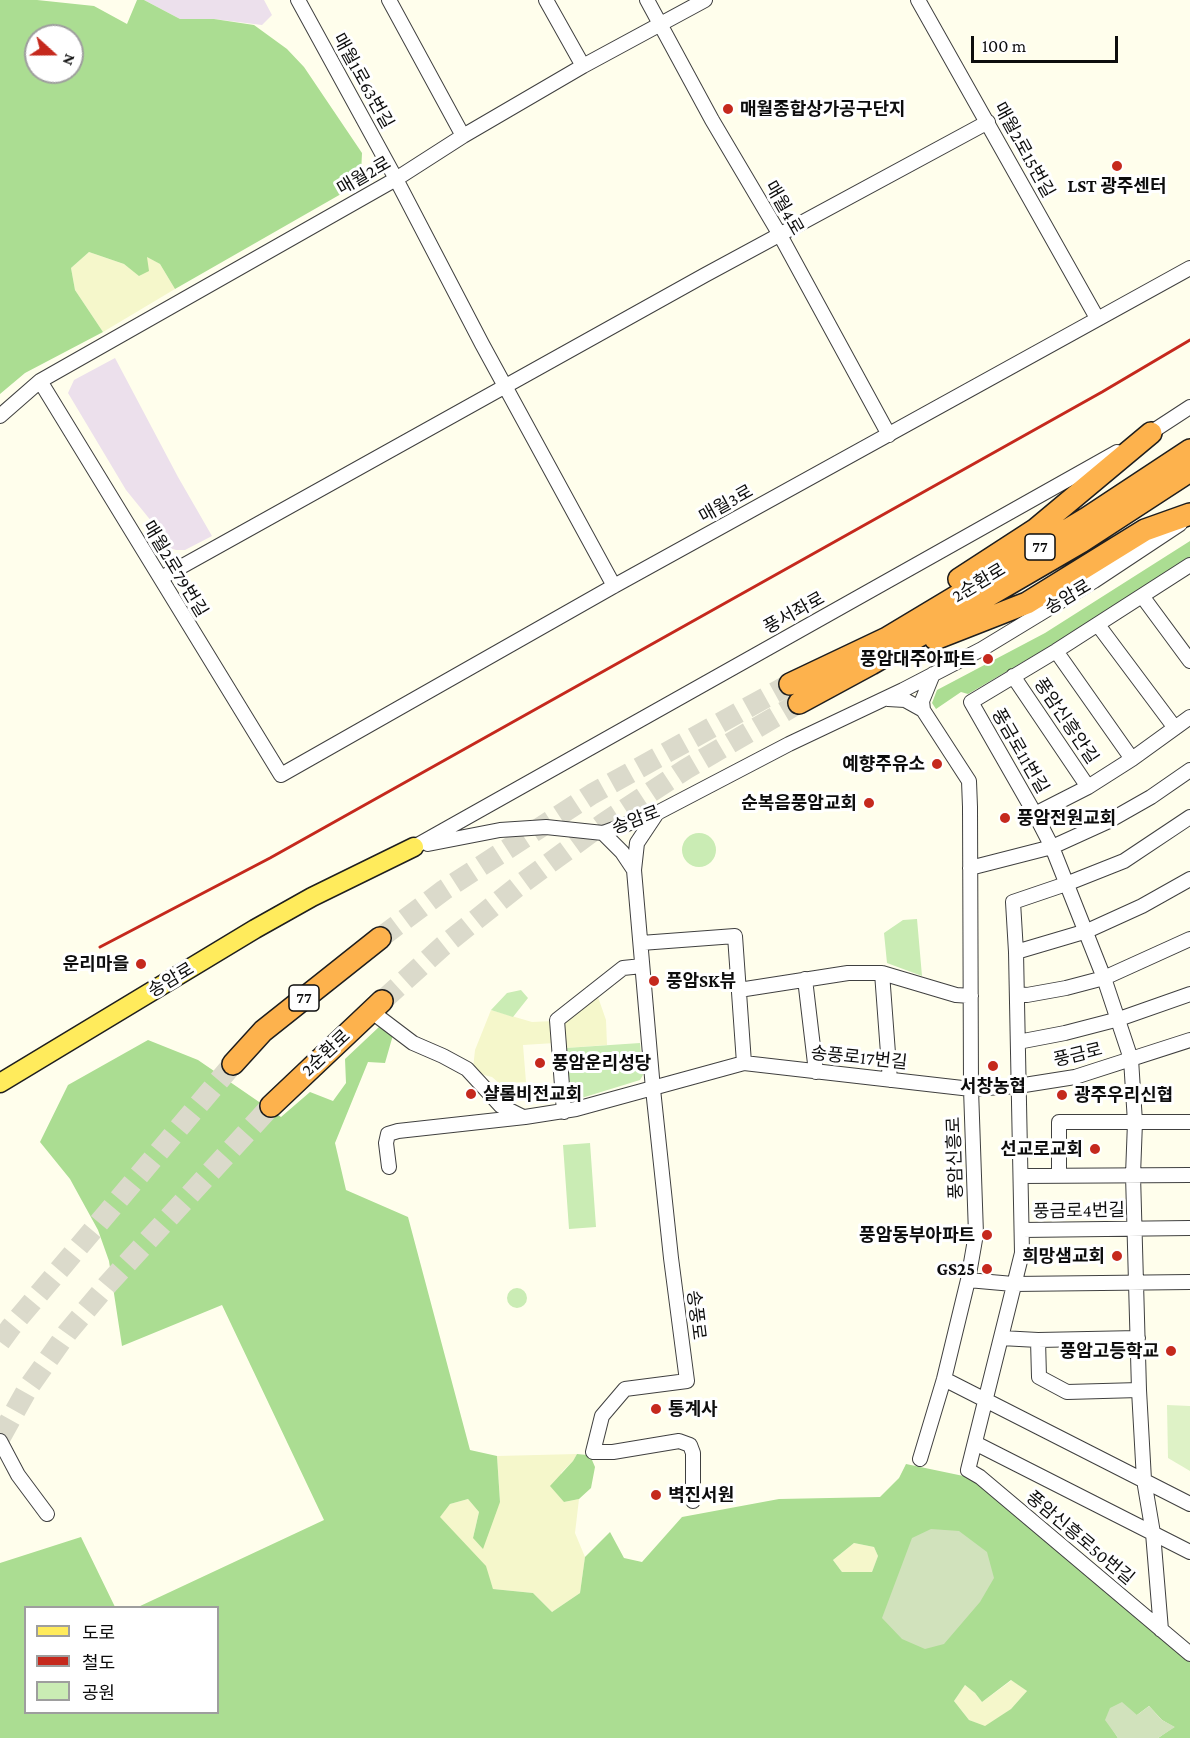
<!DOCTYPE html>
<html>
<head>
<meta charset="utf-8">
<style>
  body { margin:0 }
  #map { position:relative; width:1190px; height:1738px; overflow:hidden; background:#fffeec; font-family:"Crimson Pro","Noto Sans KR",serif }
  canvas { display:block }
  .legend { position:absolute; left:24px; top:1606px; width:195px; height:108px; box-sizing:border-box; background:#fff; border:2px solid #9e9e9e; margin:0; padding:8px 10px; list-style:none; font-size:18px; color:#0d0d0d }
  .legend li { display:flex; align-items:center; gap:12px; height:30px }
  .legend b { width:30px; border:2px solid #9e9e9e }
  .north { position:absolute; left:24px; top:24px; width:60px; height:60px; box-sizing:border-box; background:#fff; border:2px solid #9e9e9e; border-radius:50%; rotate:111deg; font-size:16px; font-weight:700; line-height:24px; text-align:center; color:#0d0d0d }
  .north::after { content:''; display:block; margin:auto; width:21px; height:27px; background:#c5291d; clip-path:polygon(50% 0,100% 100%,50% 72%,0 100%) }
  .scale { position:absolute; left:971px; top:36px; width:147px; height:27px; box-sizing:border-box; border:3px solid #0d0d0d; border-top:0; padding-left:8px; font-size:18px; line-height:21px; white-space:nowrap; color:#0d0d0d; -webkit-text-stroke:4px #fff; paint-order:stroke }
</style>
</head>
<body>
<div id="map">
<canvas width="1190" height="1738"></canvas>
<ul class="legend">
<li><b style="height:8px;background:#ffeb5c"></b>도로</li>
<li><b style="height:8px;background:#c5291d"></b>철도</li>
<li><b style="height:16px;background:#caecb4"></b>공원</li>
</ul>
<div class="north">N</div>
<div class="scale">100 m</div>
</div>
<script>
const g = document.querySelector('canvas').getContext('2d');
g.lineJoin = 'round';
function fill(path, color) { g.fillStyle = color; g.fill(path, 'evenodd'); }
const shape = rows => new Path2D(rows.map(r => 'M' + r).join(''));
function stroke(path, color, width, dash) { g.strokeStyle = color; g.lineWidth = width; g.lineCap = dash ? 'butt' : 'round'; g.setLineDash(dash || []); g.stroke(path); }
function drawText(font, color, halo, rows, align = 'center') {
  g.font = font + ' "Crimson Pro","Noto Sans KR",serif'; g.lineWidth = 6; g.setLineDash([]); g.textBaseline = 'middle'; g.strokeStyle = halo; g.fillStyle = color; for (const [text, x, y, turn = 0] of rows) {
    g.save(); g.translate(x, y); g.rotate((+turn || 0) * Math.PI / 180); g.textAlign = isNaN(turn) ? turn : align; if (halo) g.strokeText(text, 0, 0); g.fillText(text, 0, 0); g.restore();
  }
}
fill(shape([
  [144,0,264,0,272,15,262,25,214,19,180,19],
  [115,358,178,477,212,536,185,550,176,550,163,546,152,522,126,490,68,393,74,380]
]), '#ece0ec');
fill(shape([
  [89,252,124,264,140,276,146,256,160,264,175,289,103,332,75,290,71,268],
  [598,997,606,1020,607,1045,566,1048,563,1022],
  [491,1010,532,1022,554,1021,555,1043,523,1045,526,1082,499,1083,492,1077,480,1074,473,1069,475,1050],
  [577,1454,573,1461,561,1473,564,1502,579,1499,575,1533,585,1557,580,1593,552,1612,533,1593,493,1589,485,1566,439,1517,450,1504,468,1499,479,1512,473,1538,500,1502,497,1456],
  [854,1543,874,1547,878,1556,872,1572,842,1572,833,1560],
  [1012,1680,1027,1691,1011,1709,985,1727,969,1720,954,1701,965,1685,975,1693,982,1702]
]), '#f5f7cb');
fill(shape([
  '682 850a17 17 0 1 1 34 0a17 17 0 1 1-34 0Z',
  [917,919,922,976,887,963,884,933,903,920],
  [521,990,528,998,513,1017,491,1010,507,993],
  [640,1043,643,1075,640,1080,575,1100,569,1095,566,1048],
  [590,1143,596,1227,569,1229,563,1145],
  '507 1298a10 10 0 1 1 20 0a10 10 0 1 1-20 0Z'
]), '#caecb4');
fill(shape([
  [0,0,37,0,94,6,127,24,137,0,144,0,180,19,214,19,254,25,287,49,304,67,362,153,361,174,355,186,175,289,160,264,147,257,149,271,139,276,124,264,89,252,71,268,75,290,103,332,25,373,0,394],
  [36,36,72,36,72,72,36,72],
  [1190,541,1190,557,1052,645,968,694,961,692,936,709,932,703,937,690,1045,633],
  [380,1026,393,1035,385,1063,368,1062,335,1143,346,1190,408,1217,470,1450,497,1456,500,1502,483,1549,473,1538,479,1512,468,1499,450,1504,440,1517,486,1566,493,1589,533,1593,552,1612,580,1593,585,1557,610,1532,624,1558,642,1562,682,1517,779,1499,880,1497,899,1478,906,1464,973,1478,1190,1662,1190,1738,1158,1738,1174,1727,1162,1720,1149,1706,1137,1715,1106,1719,1118,1738,0,1738,0,1563,81,1537,115,1607,26,1608,26,1712,218,1712,218,1608,138,1607,324,1520,222,1305,122,1346,109,1261,98,1230,70,1179,40,1142,68,1085,148,1040,198,1060,281,1117,310,1092,333,1101,346,1083,345,1059],
  [854,1543,874,1547,878,1556,872,1572,842,1572,833,1560],
  [1011,1680,1027,1691,1011,1709,985,1726,969,1720,954,1701,965,1685,975,1693,982,1702],
  [577,1454,587,1455,592,1460,595,1467,591,1488,579,1499,564,1502,550,1486,573,1461]
]), '#abdd92');
fill(shape([
  [931,1529,959,1531,987,1552,994,1578,980,1602,944,1644,925,1649,902,1639,882,1618,912,1538],
  [1122,1702,1137,1715,1149,1706,1162,1720,1175,1727,1158,1738,1118,1738,1105,1720,1110,1708]
]), '#d1e2bc');
fill(shape([
  [1167,1405,1190,1406,1190,1471,1168,1458]
]), '#def2c6');
stroke(shape([
  [380,938,444,890,592,794,790,684],
  [382,1001,443,946,517,887,604,823,686,769,799,703],
  [0,1342,11,1327,233,1064],
  [0,1438,28,1388,67,1333,108,1284,271,1106]
]), '#dbdacb', 21, [21, 10]);
const minor = shape([
  [298,0,396,179,482,344,614,586],
  [389,0,463,136],
  [546,0,583,66],
  [647,0,712,120,780,235,889,435],
  [918,0,1097,318],
  [40,381,281,775,614,586,1190,268],
  [0,416,40,381,396,179,463,136,583,66,705,0],
  [1144,437,1190,407],
  [161,578,705,275,988,122],
  [1142,596,1190,661],
  [1098,625,1175,728],
  [1056,651,1132,759],
  [1013,676,1088,787],
  [888,699,905,700,923,710,969,781,970,807,971,1089,976,1234,968,1280,944,1379,920,1459],
  [923,710,922,701,933,674],
  [1035,814,1088,787,1132,759,1190,717],
  [1190,817,1124,861,1066,884,1013,902,1016,952,1022,1253,968,1470,980,1477,1190,1654],
  [603,833,622,852,634,870,653,1089,671,1258,687,1381,625,1389,602,1416,593,1452,613,1452,679,1441,690,1445,693,1453,693,1501],
  [428,844,500,830,546,827,603,833,657,813,789,744,903,690,982,649,1094,581,1180,524],
  [414,847,1117,452],
  [970,868,1052,847,1107,822,1151,797,1190,770],
  [634,870,637,843,657,813],
  [641,943,735,936,744,1063],
  [1016,952,1087,931,1142,906,1190,879],
  [882,973,890,1080],
  [805,979,816,1072],
  [739,990,848,973,882,973,956,995,971,996],
  [1017,994,1027,995,1066,988,1104,978,1190,939],
  [380,1018,413,1043,443,1056,467,1069,501,1106,523,1117],
  [1018,1042,1065,1033,1119,1019,1190,994],
  [564,1112,557,1020,623,968,642,966],
  [389,1167,386,1143,388,1134,398,1131,525,1117,576,1109,744,1063,971,1089,1018,1086,1075,1077,1190,1040],
  [1021,1176,1190,1175],
  [1059,1176,1059,1122,1190,1122],
  [1022,1230,1190,1228],
  [968,1280,1013,1284,1190,1282],
  [1001,1338,1038,1340,1039,1377,1067,1392,1139,1390],
  [1038,1340,1138,1338],
  [944,1379,1190,1504],
  [0,1441,18,1475,47,1514],
  [975,1443,1190,1552],
  [1161,1630,1153,1533,1144,1480,1139,1390,1133,1175,1135,1122,1131,1059,1104,978,1052,847,1035,814,971,702,1056,651,1190,565]
]);
const major = shape([
  [0,1083,255,929,312,897,414,847]
]);
const highway = shape([
  [959,579,1036,529,1151,433],
  [935,639,1027,603,1145,530,1190,514],
  [790,684,887,638,1087,518,1190,450],
  [799,703,871,664,1081,542,1190,471],
  [233,1064,263,1031,380,938],
  [271,1106,382,1001]
]);
stroke(minor, '#404040', 16);
stroke(major, '#1e1e1e', 21);
stroke(highway, '#1e1e1e', 24);
stroke(minor, '#fff', 14);
stroke(major, '#ffeb5c', 18);
stroke(highway, '#fdb24d', 21);
stroke(shape([
  [100,947,270,858,1102,392,1190,340]
]), '#c5291d', 3);
for (const [x, y, r, color] of [
  [728,109,6,"#c5291d"],
  [1117,166,6,"#c5291d"],
  [988,659,6,"#c5291d"],
  [937,764,6,"#c5291d"],
  [869,803,6,"#c5291d"],
  [1005,818,6,"#c5291d"],
  [141,964,6,"#c5291d"],
  [654,981,6,"#c5291d"],
  [540,1063,6,"#c5291d"],
  [993,1066,6,"#c5291d"],
  [471,1094,6,"#c5291d"],
  [1062,1095,6,"#c5291d"],
  [1095,1149,6,"#c5291d"],
  [987,1235,6,"#c5291d"],
  [1117,1256,6,"#c5291d"],
  [987,1269,6,"#c5291d"],
  [1171,1351,6,"#c5291d"],
  [656,1409,6,"#c5291d"],
  [656,1495,6,"#c5291d"]
]) { const dot = new Path2D(); dot.arc(x, y, r, 0, 2 * Math.PI); g.fillStyle = color; g.fill(dot); stroke(dot, '#fff', 2); }
for (const [x, y, w] of [
  [1040,547,30],
  [304,998,30]
]) { const box = new Path2D(); box.roundRect(x - w / 2, y - 13, w, 26, 4.5); g.fillStyle = '#fff'; g.fill(box); stroke(box, '#0d0d0d', 1.5); }
drawText('bold 16px', '#0d0d0d', null, [
  ["77",1040,547],
  ["77",304,998]
]);
drawText('18px', '#0d0d0d', '#fff', [
  ["매월1로63번길",363,81,61],
  ["매월2로15번길",1024,150,61],
  ["매월2로",364,176,-30],
  ["매월4로",784,208,60],
  ["매월3로",726,504,-29],
  ["매월2로79번길",175,569,59],
  ["2순환로",979,583,-31],
  ["송암로",1068,597,-31],
  ["풍서좌로",794,613,-29],
  ["풍암신흥안길",1066,721,56],
  ["풍금로11번길",1020,751,60],
  ["송암로",636,820,-21],
  ["송암로",171,980,-31],
  ["2순환로",326,1053,-43],
  ["풍금로",1078,1055,-14],
  ["송풍로17번길",859,1058,6],
  ["풍암신흥로",955,1158,-92],
  ["풍금로4번길",1079,1211,-1],
  ["송풍로",696,1315,83],
  ["풍암신흥로50번길",1080,1538,40]
]);
drawText('bold 18px', '#0d0d0d', '#fff', [
  ["매월종합상가공구단지",740,109,"left"],
  ["LST 광주센터",1117,186,"center"],
  ["풍암대주아파트",976,659],
  ["예향주유소",925,764],
  ["순복음풍암교회",857,803],
  ["풍암전원교회",1017,818,"left"],
  ["운리마을",129,964],
  ["풍암SK뷰",666,981,"left"],
  ["풍암운리성당",552,1063,"left"],
  ["서창농협",993,1086,"center"],
  ["샬롬비전교회",483,1094,"left"],
  ["광주우리신협",1074,1095,"left"],
  ["선교로교회",1083,1149],
  ["풍암동부아파트",975,1235],
  ["희망샘교회",1105,1256],
  ["GS25",975,1269],
  ["풍암고등학교",1159,1351],
  ["통계사",668,1409,"left"],
  ["벽진서원",668,1495,"left"]
], 'right');
</script>
</body>
</html>
